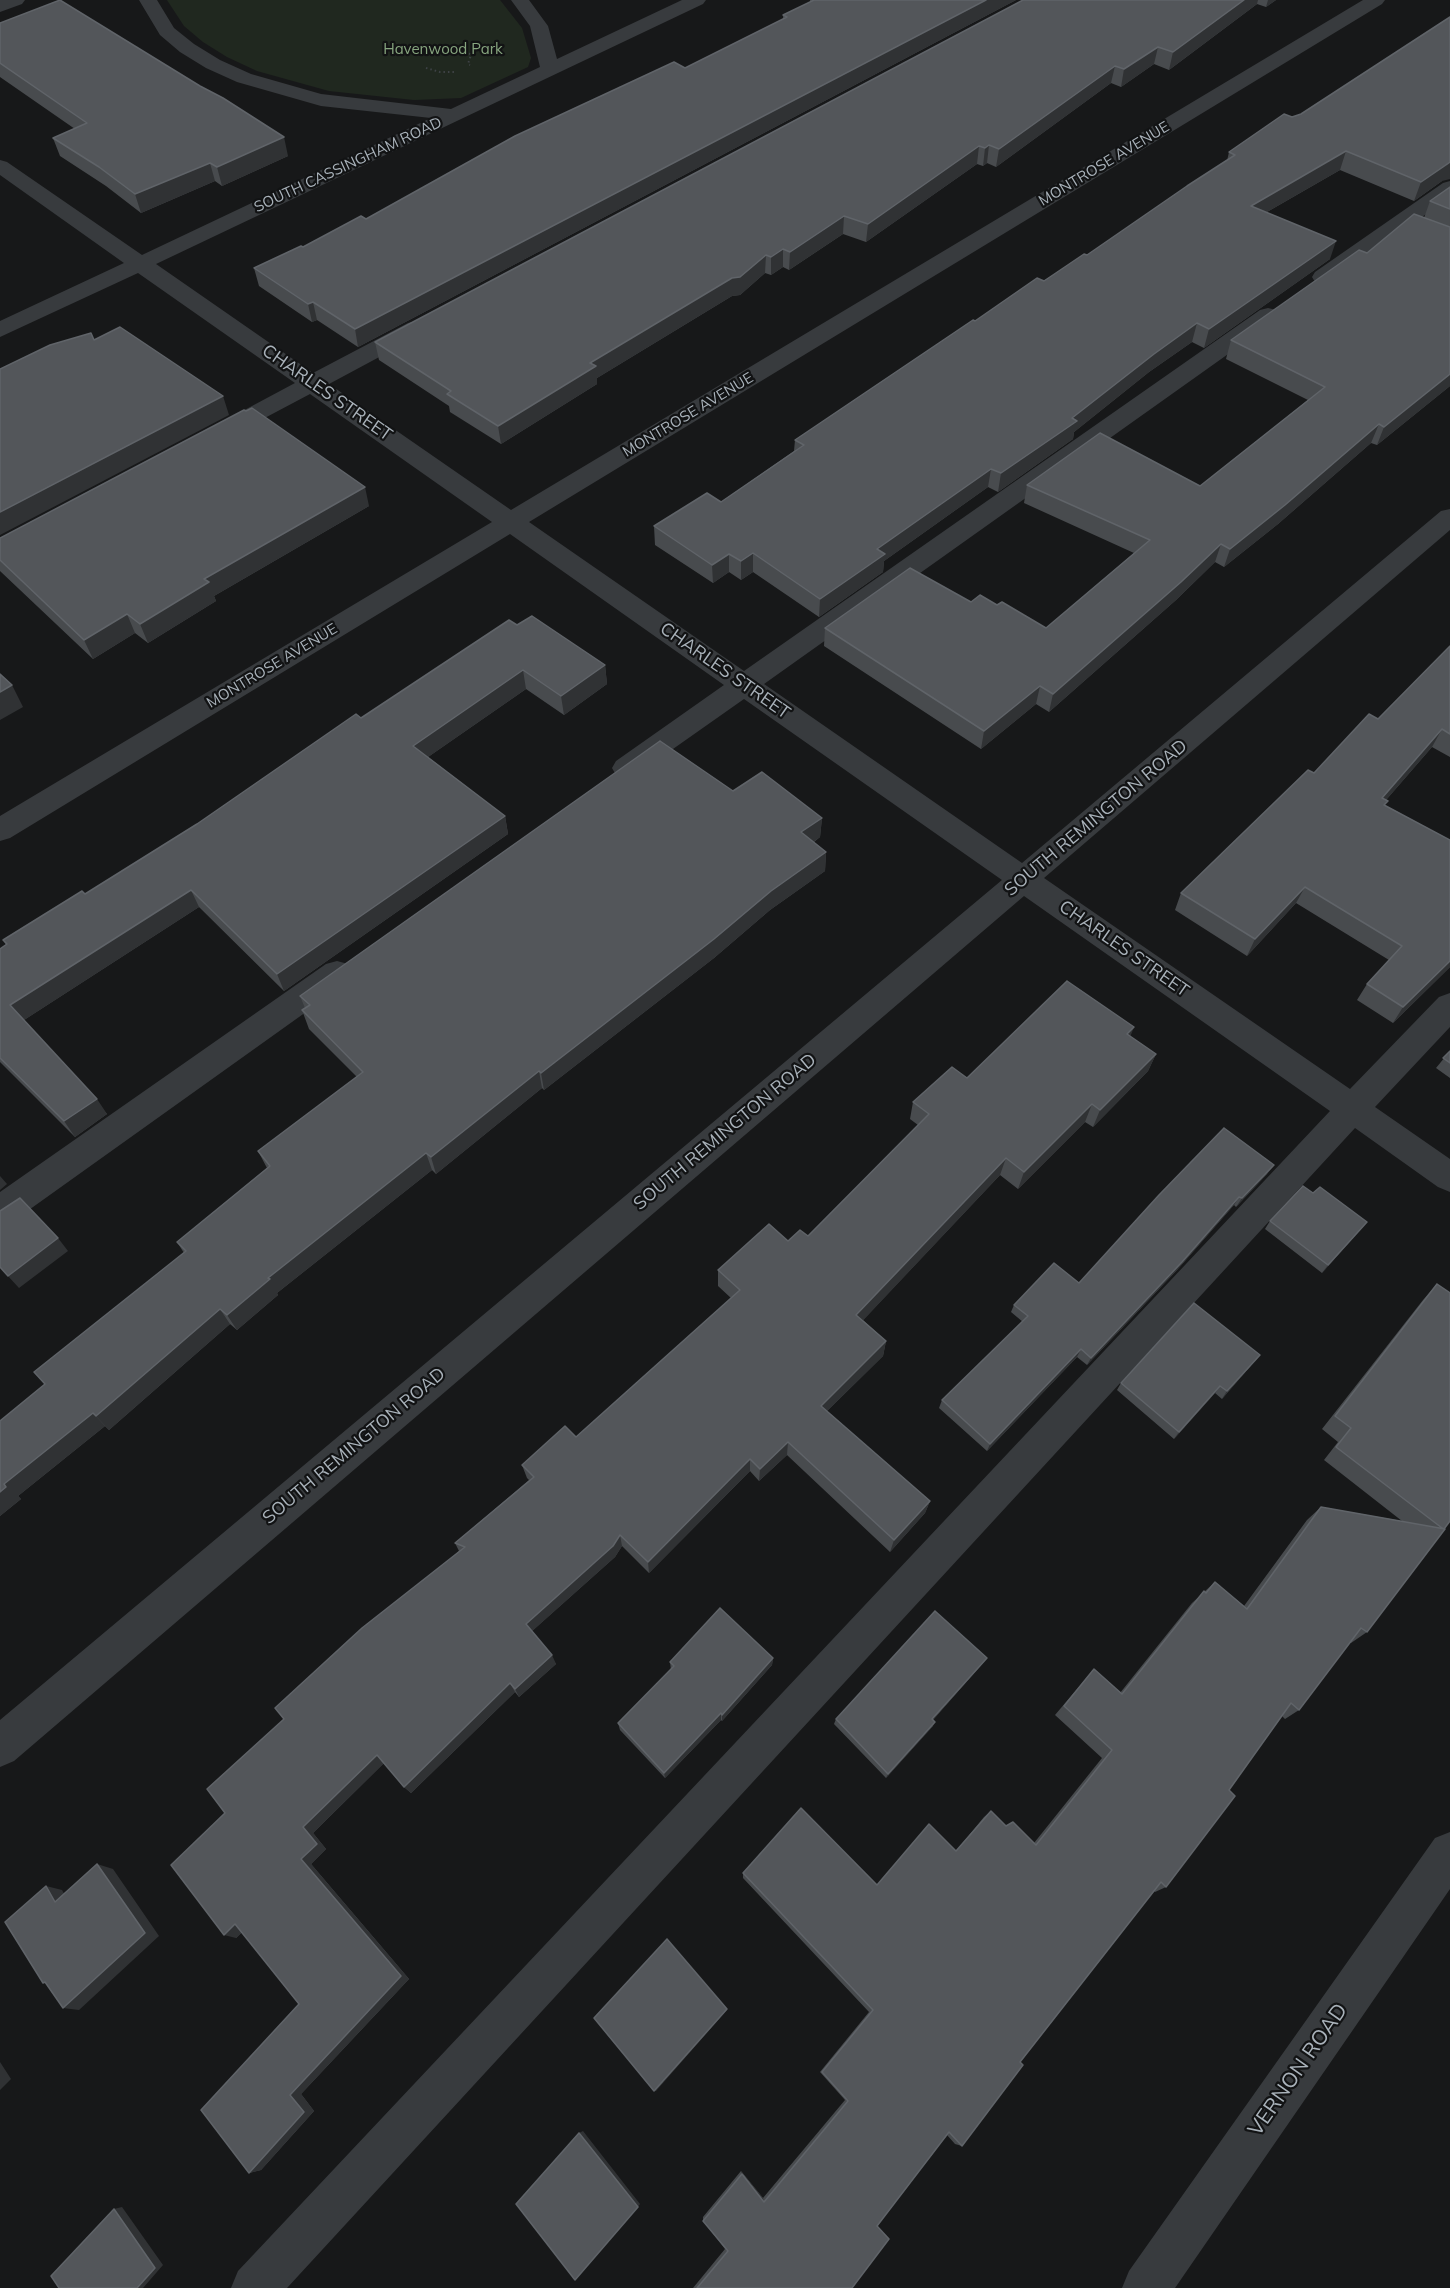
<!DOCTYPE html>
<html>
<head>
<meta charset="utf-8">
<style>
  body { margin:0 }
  canvas { display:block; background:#171819 }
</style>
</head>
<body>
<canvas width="1450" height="2288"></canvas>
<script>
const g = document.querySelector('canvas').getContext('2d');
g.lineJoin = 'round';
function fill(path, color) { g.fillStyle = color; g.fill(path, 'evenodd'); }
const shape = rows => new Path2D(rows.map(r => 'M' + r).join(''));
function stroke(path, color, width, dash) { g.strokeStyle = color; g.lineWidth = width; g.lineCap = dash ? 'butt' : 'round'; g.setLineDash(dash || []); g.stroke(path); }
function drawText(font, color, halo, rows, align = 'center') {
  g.font = font + ' Mulish,sans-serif'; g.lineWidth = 4.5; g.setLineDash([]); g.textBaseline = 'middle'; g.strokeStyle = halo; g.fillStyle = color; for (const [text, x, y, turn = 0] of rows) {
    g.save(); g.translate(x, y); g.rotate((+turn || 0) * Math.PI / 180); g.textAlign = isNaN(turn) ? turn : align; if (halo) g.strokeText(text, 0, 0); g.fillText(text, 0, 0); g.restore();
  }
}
fill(shape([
  [167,0,500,0,522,28,531,58,528,67,461,98,414,100,329,91,257,71,227,57,203,42,184,26]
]), '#20281f');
stroke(shape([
  [466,50,471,55,468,64,470,65],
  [426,68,440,72,456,72]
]), '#3e4246', 2, [1.5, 3]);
fill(shape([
  [0,0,25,0,22,4,0,12,0,0],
  [139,0,157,0,174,28,194,44,220,60,251,74,321,94,451,109,540,67,530,26,511,0,529,0,548,26,557,59,682,0,706,0,703,4,156,264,313,373,408,323,416,321,424,323,427,328,424,333,329,384,511,510,1363,0,1385,0,1382,4,529,522,744,671,1260,310,1268,308,1276,310,1279,315,1276,320,764,684,1022,863,1441,511,1450,509,1450,530,1044,878,1350,1089,1439,997,1450,993,1450,1027,1375,1107,1450,1159,1450,1192,1438,1187,1355,1128,287,2288,231,2288,238,2271,1330,1111,1024,896,14,1761,0,1767,0,1720,1002,880,744,699,636,775,626,778,616,775,612,768,616,761,724,685,510,534,10,838,0,841,0,816,492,522,310,394,225,439,217,441,209,439,205,434,209,429,295,383,138,273,0,337,0,321,124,263,0,175,0,160,7,162,142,255,431,118,321,106,237,82,206,68,180,52,160,35,139,0],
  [1450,181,1450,197,1331,282,1323,284,1315,282,1312,277,1315,272,1443,183,1450,181],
  [337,961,348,964,352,973,348,982,12,1222,0,1226,0,1192,326,964,337,961],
  [1450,1832,1450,1889,1175,2288,1122,2288,1129,2271,1435,1838,1450,1832]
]), '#383b3e');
fill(shape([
  [810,0,1016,0,358,347,317,320,312,322,259,286,254,268,366,219,685,68,783,20,783,15,810,2],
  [1023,0,1276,0,1266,7,1257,4,1169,70,1154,64,1121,87,1111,83,996,167,987,163,983,166,977,164,866,242,843,234,789,270,783,267,771,275,765,273,740,295,732,296,597,378,597,384,501,444,450,412,449,406,379,360,375,342],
  [0,23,288,156,222,186,215,181,141,213,106,186,60,156,53,138,75,129,0,77],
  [1284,114,1442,181,1414,201,1340,170,1267,212,1330,259,1204,348,1192,342,1149,372,1074,432,1073,439,998,492,988,487,884,561,883,572,819,617,753,572,741,580,729,572,713,583,655,545,654,526,721,502,794,451,795,440,975,321,1087,255,1227,161,1229,152],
  [1450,187,1450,386,1377,445,1371,443,1278,524,1224,567,1215,562,1176,600,1049,712,1036,704,981,749,824,646,825,628,971,602,997,605,1046,628,1134,553,1024,503,1027,485,1200,486,1308,400,1226,359,1231,340,1424,218,1430,201],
  [369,506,214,596,216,601,148,643,135,633,93,659,0,571,0,538],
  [517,625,605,665,607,684,564,715,526,689,428,757,505,816,508,834,284,991,199,907,24,1020,107,1114,75,1137,0,1062,0,949,6,945,3,940,85,894,197,824,361,718],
  [1450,646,1450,757,1432,747,1386,800,1385,805,1450,840,1450,967,1393,1023,1357,1000,1367,984,1389,960,1296,903,1247,956,1175,910,1181,893,1314,773,1378,719],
  [733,791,822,818,820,837,814,842,826,852,825,871,770,910,714,958,544,1090,542,1088,436,1174,432,1170,277,1293,278,1295,237,1330,230,1324,109,1430,105,1426,18,1496,21,1499,0,1516,0,1421,45,1384,184,1253,177,1242,267,1168,258,1151,357,1077,309,1029,302,1010,305,1008,300,996],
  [1130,1037,1156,1054,1148,1071,1093,1127,1085,1122,1018,1189,1000,1175,863,1320,886,1341,883,1356,827,1411,930,1501,925,1513,890,1552,787,1455,759,1481,750,1471,649,1573,622,1546,615,1557,532,1631,556,1664,519,1697,515,1692,411,1793,404,1787,384,1763,313,1833,326,1849,311,1864,409,1979,301,2094,314,2111,261,2170,249,2173,299,2004,242,1932,236,1938,225,1813,284,1719,459,1551,455,1543,529,1480,527,1478,522,1465,576,1437,731,1298,718,1286,718,1270,788,1241,808,1236,918,1125,910,1119,913,1102,967,1078],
  [1450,1051,1450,1078,1436,1068],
  [1268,1173,1236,1207,1234,1205,1177,1270,1087,1365,1077,1357,987,1451,939,1408,942,1400,1023,1322,1011,1312,1014,1305,1079,1283],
  [1270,1221,1360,1230,1322,1273,1265,1229],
  [1437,1284,1450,1521,1367,1632,1351,1643,1350,1642,1299,1710,1285,1719,1282,1716,1229,1790,1166,1887,1155,1892,1154,1891,1020,2062,962,2146,955,2144,947,2135,877,2226,852,2288,693,2288,725,2249,703,2221,703,2217,741,2171,763,2198,845,2100,820,2072,869,2012,743,1878,743,1873,877,1885,956,1851,984,1817,991,1811,1006,1826,1034,1843,1102,1758,1055,1715,1094,1669,1120,1693,1192,1603,1215,1582,1244,1606,1307,1520,1321,1507,1402,1521,1324,1460,1338,1442,1322,1429,1423,1300],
  [1260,1355,1222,1399,1215,1393,1174,1439,1117,1390,1121,1383],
  [773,1658,772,1665,722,1721,721,1720,665,1778,620,1730,618,1723,671,1670,670,1662],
  [987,1658,983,1663,933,1720,933,1726,886,1778,834,1724,836,1719]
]), '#484b4e');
fill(shape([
  [986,0,1016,0,358,347,355,329],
  [1244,0,1258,0,1257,4,1169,70,1173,52],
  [1268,0,1276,0,1266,7],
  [1158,47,1154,64,1121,87,1124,69],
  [1115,66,1111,83,996,167,999,149],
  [284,137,288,156,222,186,217,167],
  [989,145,987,163,983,166,985,148],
  [979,146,977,164,866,242,868,224],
  [1346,151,1340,170,1246,224,1251,206],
  [1450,162,1450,179,1442,181,1414,201,1421,182],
  [210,163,215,181,141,213,135,194],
  [844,216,843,234,789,270,790,252],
  [1336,241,1330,259,1204,348,1209,329],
  [783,249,783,267,771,275,771,257],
  [766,255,765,273,740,295,732,296,597,378,597,384,501,444,498,426,590,363],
  [313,302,317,320,312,322,308,304],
  [1197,323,1192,342,1149,372,1074,432,1073,439,998,492,1001,473,1154,354],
  [1450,374,1450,386,1377,445,1384,427],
  [223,396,229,415,0,535,0,512],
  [1379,424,1371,443,1278,524,1224,567,1230,549],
  [991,469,988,487,884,561,883,572,819,617,820,599,877,549],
  [365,487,369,506,214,596,216,601,148,643,140,624,204,579],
  [1221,544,1215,562,1176,600,1049,712,1053,694],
  [753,553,753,572,741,580,741,561],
  [729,554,729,572,713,583,712,565],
  [127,614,135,633,93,659,84,640],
  [605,665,607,684,564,715,561,696],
  [523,670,526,689,418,764,413,746],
  [12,685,23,707,0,720,0,692],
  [1040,686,1036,704,981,749,984,731],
  [1442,729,1432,747,1373,815,1382,798],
  [505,816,508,834,284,991,277,974],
  [822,818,820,837,800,852,801,832],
  [826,852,825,871,770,910,714,958,544,1090,541,1073,771,891],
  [1305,887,1296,903,1247,956,1255,939],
  [191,890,199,907,21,1022,10,1005],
  [1450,961,1450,967,1393,1023,1403,1007],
  [1134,1027,1127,1045,1127,1034],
  [1156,1054,1148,1071,1093,1127,1100,1110],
  [539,1071,542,1088,436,1174,431,1157],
  [97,1099,107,1114,75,1137,64,1121],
  [1092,1104,1085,1122,1018,1189,1024,1172],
  [426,1153,432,1170,277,1293,278,1295,237,1330,227,1315,268,1278],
  [1006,1158,1000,1175,854,1330,856,1315],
  [1274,1165,1268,1173,1236,1207,1242,1198],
  [0,1176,7,1184,0,1190],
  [1239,1197,1234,1205,1177,1270,1087,1365,1091,1358],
  [1367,1222,1360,1230,1322,1273,1328,1265],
  [58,1238,68,1251,19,1288,8,1276],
  [220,1309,230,1324,109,1430,96,1416],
  [886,1341,883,1356,819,1419,821,1406],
  [1081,1349,1077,1357,987,1451,990,1444],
  [1260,1355,1254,1362,1222,1399,1227,1391],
  [1220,1386,1215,1393,1174,1439,1179,1432],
  [93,1413,105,1426,18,1496,21,1499,0,1516,0,1492,4,1484],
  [788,1442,787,1455,759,1481,760,1469],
  [750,1459,750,1471,649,1573,648,1562],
  [930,1501,925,1513,890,1552,894,1540],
  [620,1535,622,1546,615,1557,530,1633,526,1624],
  [552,1655,556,1664,519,1697,515,1689],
  [773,1658,772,1665,722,1721,722,1715],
  [987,1658,983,1663,930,1723,932,1719],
  [510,1683,515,1692,411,1793,404,1787],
  [721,1713,721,1720,665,1778,664,1773],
  [935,1722,933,1726,886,1778,888,1774],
  [377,1755,385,1762,313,1833,326,1849,311,1864,409,1979,301,2094,314,2111,261,2170,249,2173,290,2095,401,1976,301,1859,303,1827],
  [97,1864,113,1869,159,1936,79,2010,63,2008],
  [46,1886,62,1890,71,1906,55,1902],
  [235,1924,247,1927,236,1938,224,1935],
  [727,2009,727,2010,656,2091,654,2091],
  [0,2062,11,2079,0,2090],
  [583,2131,640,2204,638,2207,579,2133],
  [741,2171,763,2198,764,2202,742,2174],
  [122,2207,163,2265,143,2288,137,2288,114,2209]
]), '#303234');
const building = shape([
  [60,0,200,86,223,98,284,137,217,167,210,163,135,194,99,167,53,138,87,123,0,63,0,23,60,0],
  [814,0,986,0,355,329,313,302,308,304,254,268,301,246,303,247,361,216,366,219,515,136,674,62,685,68,787,17,783,15,814,0],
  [1023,0,1244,0,1173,52,1158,47,1124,69,1115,66,999,149,989,145,985,148,979,146,868,224,844,216,790,252,783,249,771,257,766,255,740,277,732,278,590,363,596,366,498,426,447,394,451,391,375,342,1023,0],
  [1450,17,1450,162,1421,182,1346,151,1251,206,1336,241,1209,329,1197,323,1154,354,1072,418,1077,421,1001,473,991,469,877,549,885,554,820,599,753,553,741,561,729,554,712,565,654,526,707,493,721,502,804,445,795,440,973,320,975,321,1037,278,1044,281,1084,254,1087,255,1187,186,1235,155,1229,152,1284,114,1292,117,1301,114,1450,17],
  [1450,187,1450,209,1430,201,1450,187],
  [1414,214,1450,227,1450,374,1384,427,1379,424,1285,505,1230,549,1221,544,1181,582,1053,694,1040,686,984,731,825,628,910,568,971,602,980,595,997,605,1002,602,1046,628,1150,540,1027,485,1100,433,1200,486,1325,387,1231,340,1359,250,1367,253,1414,214],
  [120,327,223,396,0,512,0,369,50,345,91,333,94,340,120,327],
  [252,408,365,487,204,579,209,582,140,624,127,614,84,640,0,560,0,538,244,410,246,411,252,408],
  [532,616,605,665,561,696,523,670,413,746,505,816,277,974,191,890,10,1005,97,1099,64,1121,0,1058,0,949,7,944,3,940,82,891,85,894,197,824,356,714,361,718,509,620,517,625,532,616],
  [1450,646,1450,734,1442,729,1382,798,1388,801,1384,805,1450,840,1450,961,1403,1007,1367,984,1402,946,1305,887,1255,939,1181,893,1308,770,1314,773,1369,714,1378,719,1450,646],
  [0,674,12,685,0,692,0,674],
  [660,741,733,791,762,772,822,818,801,832,826,852,771,891,714,939,541,1073,539,1071,431,1157,426,1153,268,1278,270,1279,227,1315,220,1309,96,1416,93,1413,4,1484,6,1487,0,1492,0,1421,45,1384,34,1372,186,1251,177,1242,270,1166,258,1151,363,1072,302,1010,310,1005,300,996,660,741],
  [1067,981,1134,1027,1127,1034,1156,1054,1100,1110,1092,1104,1024,1172,1006,1158,856,1315,886,1341,821,1406,930,1501,894,1540,788,1442,760,1469,750,1459,648,1562,620,1535,613,1546,526,1624,552,1655,515,1689,510,1683,404,1787,377,1755,303,1827,317,1844,301,1859,401,1976,290,2095,304,2112,249,2173,201,2110,299,2004,235,1924,224,1935,171,1865,225,1813,207,1789,284,1719,275,1708,362,1628,465,1547,455,1543,534,1477,522,1465,565,1426,576,1437,740,1290,718,1270,769,1224,788,1241,800,1230,808,1236,929,1114,913,1102,952,1067,967,1078,1067,981],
  [1450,1051,1450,1063,1443,1058,1450,1051],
  [1224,1128,1274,1165,1242,1198,1239,1197,1182,1262,1091,1358,1081,1349,990,1444,942,1400,1028,1316,1014,1305,1054,1263,1079,1283,1159,1195,1224,1128],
  [1303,1186,1313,1193,1320,1187,1367,1222,1328,1265,1270,1221,1303,1186],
  [20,1198,58,1238,8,1276,0,1267,0,1211,20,1198],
  [1437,1284,1450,1293,1450,1521,1444,1529,1442,1528,1336,1447,1351,1428,1335,1416,1437,1284],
  [1194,1303,1260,1355,1227,1391,1220,1386,1179,1432,1121,1383,1194,1303],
  [1321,1507,1445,1529,1367,1632,1361,1628,1299,1710,1291,1703,1229,1790,1235,1796,1166,1887,1161,1882,1020,2062,1023,2065,962,2146,949,2132,877,2226,889,2239,852,2288,697,2288,728,2251,703,2221,742,2174,764,2202,848,2101,822,2072,873,2010,743,1873,801,1808,877,1885,929,1824,956,1851,991,1811,1006,1826,1013,1822,1036,1845,1112,1750,1064,1706,1094,1669,1122,1694,1204,1591,1206,1593,1215,1582,1247,1609,1321,1507],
  [720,1608,773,1658,722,1715,721,1713,664,1773,618,1723,674,1666,670,1662,720,1608],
  [935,1611,987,1658,932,1719,935,1722,888,1774,836,1719,935,1611],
  [97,1864,145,1933,63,2008,45,1982,43,1983,5,1922,46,1886,55,1902,97,1864],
  [667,1939,727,2009,654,2091,594,2018,667,1939],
  [579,2133,638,2207,575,2280,516,2204,579,2133],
  [114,2209,155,2268,137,2288,59,2288,51,2276,114,2209]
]);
fill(building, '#53565a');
stroke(building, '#606469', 1.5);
drawText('15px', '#87a57f', '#121314', [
  ["Havenwood Park",443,49]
]);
drawText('15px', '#a9b2ba', '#121314', [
  ["MONTROSE AVENUE",1104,164,-31],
  ["SOUTH CASSINGHAM ROAD",348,165,-25],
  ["MONTROSE AVENUE",688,415,-31],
  ["MONTROSE AVENUE",272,666,-31]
]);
drawText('18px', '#a9b2ba', '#121314', [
  ["CHARLES STREET",327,393,35],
  ["CHARLES STREET",725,671,35],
  ["SOUTH REMINGTON ROAD",1096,818,-40],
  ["CHARLES STREET",1124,949,35],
  ["SOUTH REMINGTON ROAD",725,1132,-40],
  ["SOUTH REMINGTON ROAD",354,1446,-40]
]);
drawText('21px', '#a9b2ba', '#121314', [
  ["VERNON ROAD",1298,2070,-55]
]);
</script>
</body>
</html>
